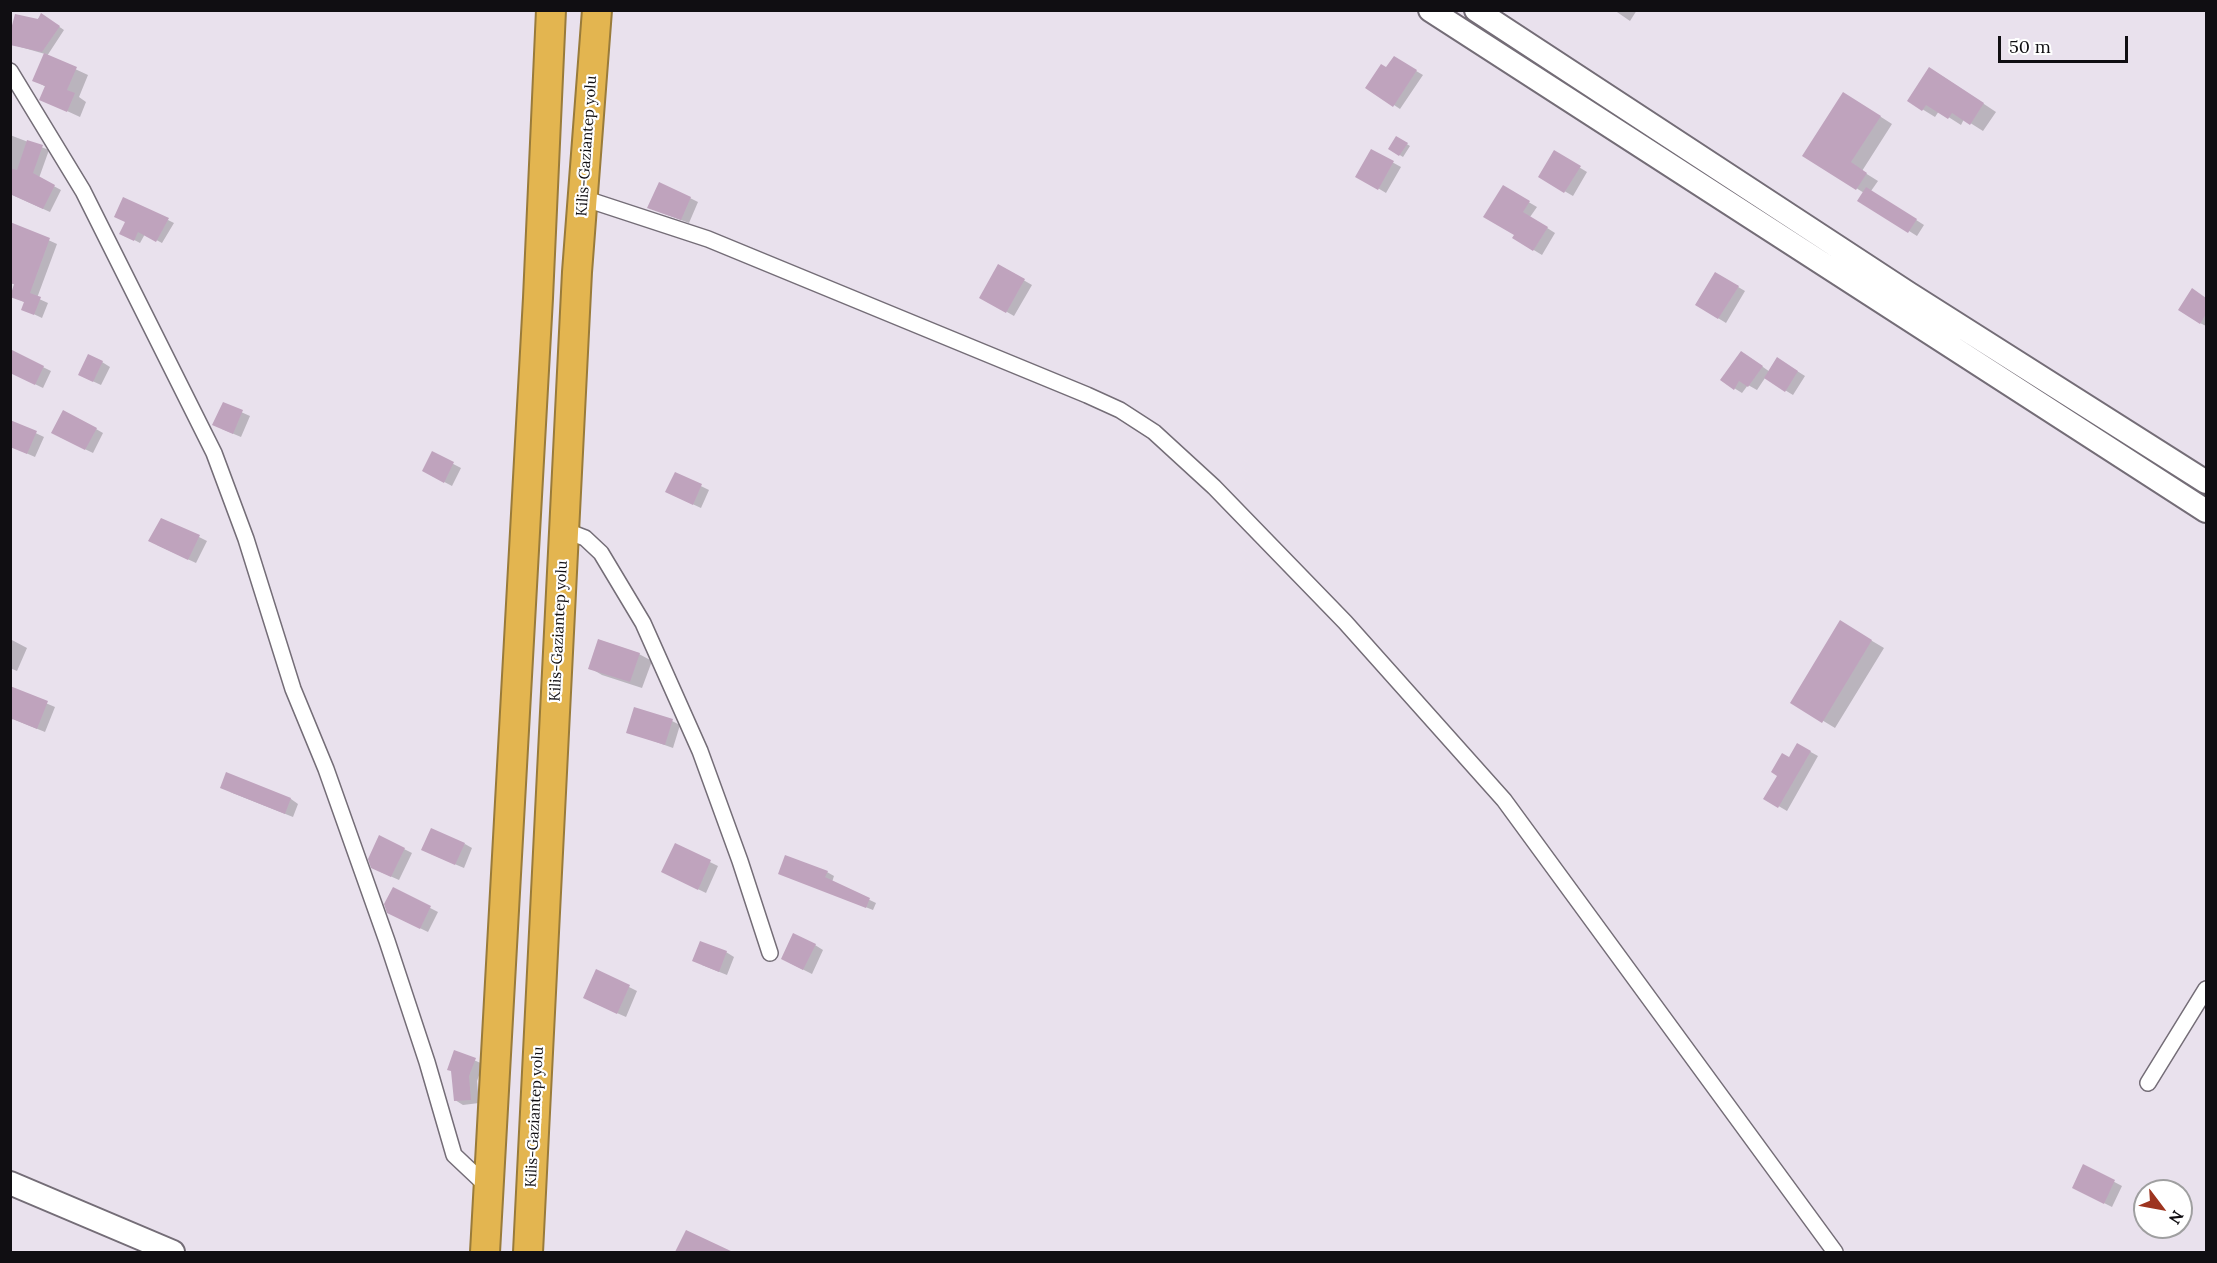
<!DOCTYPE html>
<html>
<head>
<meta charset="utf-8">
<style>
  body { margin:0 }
  #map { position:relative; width:2217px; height:1263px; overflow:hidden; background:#e9e1ed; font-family:Lora,serif }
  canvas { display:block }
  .frame { position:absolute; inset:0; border:12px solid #100e12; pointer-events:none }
  .north { position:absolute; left:2133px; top:1179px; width:60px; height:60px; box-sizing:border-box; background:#fff; border:2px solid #9f9fa0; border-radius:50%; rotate:122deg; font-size:16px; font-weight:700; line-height:24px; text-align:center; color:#100e12 }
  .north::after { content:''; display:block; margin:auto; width:21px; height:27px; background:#9d341f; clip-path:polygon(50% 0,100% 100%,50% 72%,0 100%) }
  .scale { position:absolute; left:1998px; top:36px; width:130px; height:27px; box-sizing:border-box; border:3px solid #100e12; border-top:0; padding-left:8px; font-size:18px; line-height:21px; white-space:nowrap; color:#100e12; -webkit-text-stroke:4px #fff; paint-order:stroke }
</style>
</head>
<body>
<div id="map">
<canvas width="2217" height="1263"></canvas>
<div class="frame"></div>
<div class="north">N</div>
<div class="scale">50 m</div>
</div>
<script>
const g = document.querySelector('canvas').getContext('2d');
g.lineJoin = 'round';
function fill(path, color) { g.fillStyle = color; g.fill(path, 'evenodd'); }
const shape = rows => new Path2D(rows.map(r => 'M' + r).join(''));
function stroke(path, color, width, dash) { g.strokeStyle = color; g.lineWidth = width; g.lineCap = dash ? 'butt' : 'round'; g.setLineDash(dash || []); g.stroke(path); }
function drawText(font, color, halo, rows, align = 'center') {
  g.font = font + ' Lora,serif'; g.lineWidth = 4.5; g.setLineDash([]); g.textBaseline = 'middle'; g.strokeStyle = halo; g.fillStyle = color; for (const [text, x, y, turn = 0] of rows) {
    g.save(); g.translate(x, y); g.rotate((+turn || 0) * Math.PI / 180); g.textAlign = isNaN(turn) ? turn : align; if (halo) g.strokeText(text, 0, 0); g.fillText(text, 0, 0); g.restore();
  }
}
fill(shape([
  [1614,10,1637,10,1630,21],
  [42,15,64,30,47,56,88,75,79,97,86,102,80,117,41,99,46,87,34,80,45,54,10,44],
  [1394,58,1423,75,1400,109,1394,105,1387,69],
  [1942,76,1996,112,1983,131,1964,119,1961,125,1939,111,1935,117,1909,101],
  [1856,101,1892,124,1862,171,1878,181,1871,191,1924,225,1917,236,1860,200,1864,193,1805,155],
  [10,135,49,150,39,178,61,190,50,212,10,194],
  [1397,138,1410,146,1403,157,1390,149],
  [1372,151,1401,167,1386,193,1358,176],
  [1554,152,1587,172,1573,196,1540,177],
  [1503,187,1537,207,1530,217,1555,233,1542,255,1514,238,1516,235],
  [690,198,698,202,689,223,649,208],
  [168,220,174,223,162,243,145,234,140,243,121,233],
  [13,224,57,244,37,298,48,303,42,318,23,309,26,303,12,296,16,285,10,283],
  [999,266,1032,285,1014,316,981,297],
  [1716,274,1745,291,1726,323,1697,305],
  [2193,290,2206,299,2206,326,2200,323],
  [10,351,51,371,43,388,10,372],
  [1749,357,1770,372,1786,364,1805,376,1793,395,1765,378,1757,390,1748,385,1742,393,1734,388],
  [102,362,110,367,101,385,88,379],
  [223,404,250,416,241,437,222,429],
  [10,421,44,437,35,457,10,446],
  [96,429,103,433,93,453,60,437],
  [432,453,461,468,452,486,431,475],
  [676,474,709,490,701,508,675,496],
  [199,537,207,541,196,563,157,545],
  [1840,622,1884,648,1835,728,1792,702],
  [10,639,27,648,17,671,10,668],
  [639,654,652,661,642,688,602,675,590,668],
  [10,688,55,707,45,732,13,719,10,721],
  [672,721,680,725,673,748,628,732],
  [1798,745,1818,756,1787,811,1765,798],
  [230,792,291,799,298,804,293,817],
  [465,844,472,848,464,868,431,854],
  [675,845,718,866,706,893,671,876],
  [404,849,412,853,399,880,381,872],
  [827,872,834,876,832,882,876,903,873,910,780,873],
  [393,889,438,912,428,932,397,917],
  [815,945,823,950,812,974,790,963],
  [726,952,734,957,727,975,702,965],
  [597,971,637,991,626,1017,592,1002],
  [455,1052,483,1064,477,1081,479,1103,463,1105,455,1100],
  [2084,1166,2122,1186,2112,1207,2082,1192],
  [687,1232,720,1248,718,1252,676,1252]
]), '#0003');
fill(shape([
  [41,13,60,26,42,52,10,45,10,33,15,14,38,19],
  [44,53,77,67,67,90,75,93,67,112,39,100,45,86,32,81],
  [1394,56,1417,70,1393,107,1365,88,1381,64,1386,67],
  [1929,67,1984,103,1970,125,1952,113,1948,119,1926,105,1922,111,1907,101],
  [1843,92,1881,116,1851,162,1867,173,1856,190,1802,156],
  [1396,136,1408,143,1399,156,1388,149],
  [27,140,43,145,33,173,55,185,43,209,10,194,10,168,17,170],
  [1371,149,1394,161,1378,190,1355,177],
  [1554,150,1581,166,1564,193,1538,177],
  [659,182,691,197,681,220,647,208],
  [1503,185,1530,201,1523,212,1548,227,1533,251,1512,238,1514,235,1483,217],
  [1866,187,1917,219,1908,233,1857,201],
  [123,197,169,218,156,242,138,232,134,241,119,234,125,222,114,217],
  [10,222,50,238,30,293,41,297,34,315,21,310,24,302,10,297,14,284,10,283],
  [998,264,1025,279,1006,313,979,298],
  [1715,272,1739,286,1718,319,1695,305],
  [2192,288,2206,298,2206,314,2200,324,2178,310],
  [10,349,44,366,35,385,10,373],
  [1741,351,1763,366,1748,387,1739,381,1734,390,1720,380],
  [88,354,103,361,93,382,78,375],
  [1777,357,1798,371,1785,392,1764,378],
  [223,402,243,410,233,434,212,425],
  [63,410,97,428,85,450,51,433],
  [10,420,37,431,27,454,10,447],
  [432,451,454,462,444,483,422,471],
  [675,472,702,484,693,505,665,492],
  [161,518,200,535,188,560,148,541],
  [1840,620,1872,640,1822,723,1790,703],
  [598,639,640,653,630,682,588,669],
  [10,686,48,701,37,729,10,718],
  [634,707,673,719,665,745,626,733],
  [1797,743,1811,751,1778,808,1763,799,1777,776,1771,772,1782,753,1789,757],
  [226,772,291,798,285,814,220,788],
  [431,828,465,843,455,865,421,850],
  [379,835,405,848,391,877,371,868,368,859],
  [675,843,711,860,698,890,661,872],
  [785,855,828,871,825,877,870,898,866,908,778,874],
  [393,887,431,906,420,929,387,913,384,904],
  [793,933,816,944,803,970,781,959],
  [700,941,727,951,719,972,692,961],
  [596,969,630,985,617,1014,583,998],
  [454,1050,476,1058,469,1076,471,1100,454,1101,451,1071,447,1070],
  [2083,1164,2115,1180,2104,1204,2072,1188],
  [686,1230,733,1252,675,1252]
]), '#bfa3bd');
const street = shape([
  [10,71,83,191,214,453,246,539,293,689,326,769,387,941,427,1062,454,1155,489,1188],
  [583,198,708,239,1087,395,1120,410,1154,432,1214,487,1345,622,1504,800,1835,1252],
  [564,530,585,538,601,553,643,623,700,751,740,861,770,953],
  [2148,1083,2206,989]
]);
const secondary = shape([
  [1430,10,2206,511],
  [1476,10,1908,293,2206,482],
  [10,1183,173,1252]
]);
const highway = shape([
  [485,1252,538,298,551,10],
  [528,1252,577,272,597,10]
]);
stroke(street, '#746d77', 18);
stroke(secondary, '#746d77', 26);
stroke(highway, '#997b3a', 32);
stroke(street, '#fff', 15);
stroke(secondary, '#fff', 22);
stroke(highway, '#e3b550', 28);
drawText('15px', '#100e12', '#fff', [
  ["Kilis-Gaziantep yolu",587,146,-86],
  ["Kilis-Gaziantep yolu",559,631,-87],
  ["Kilis-Gaziantep yolu",535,1117,-87]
]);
</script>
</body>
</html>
